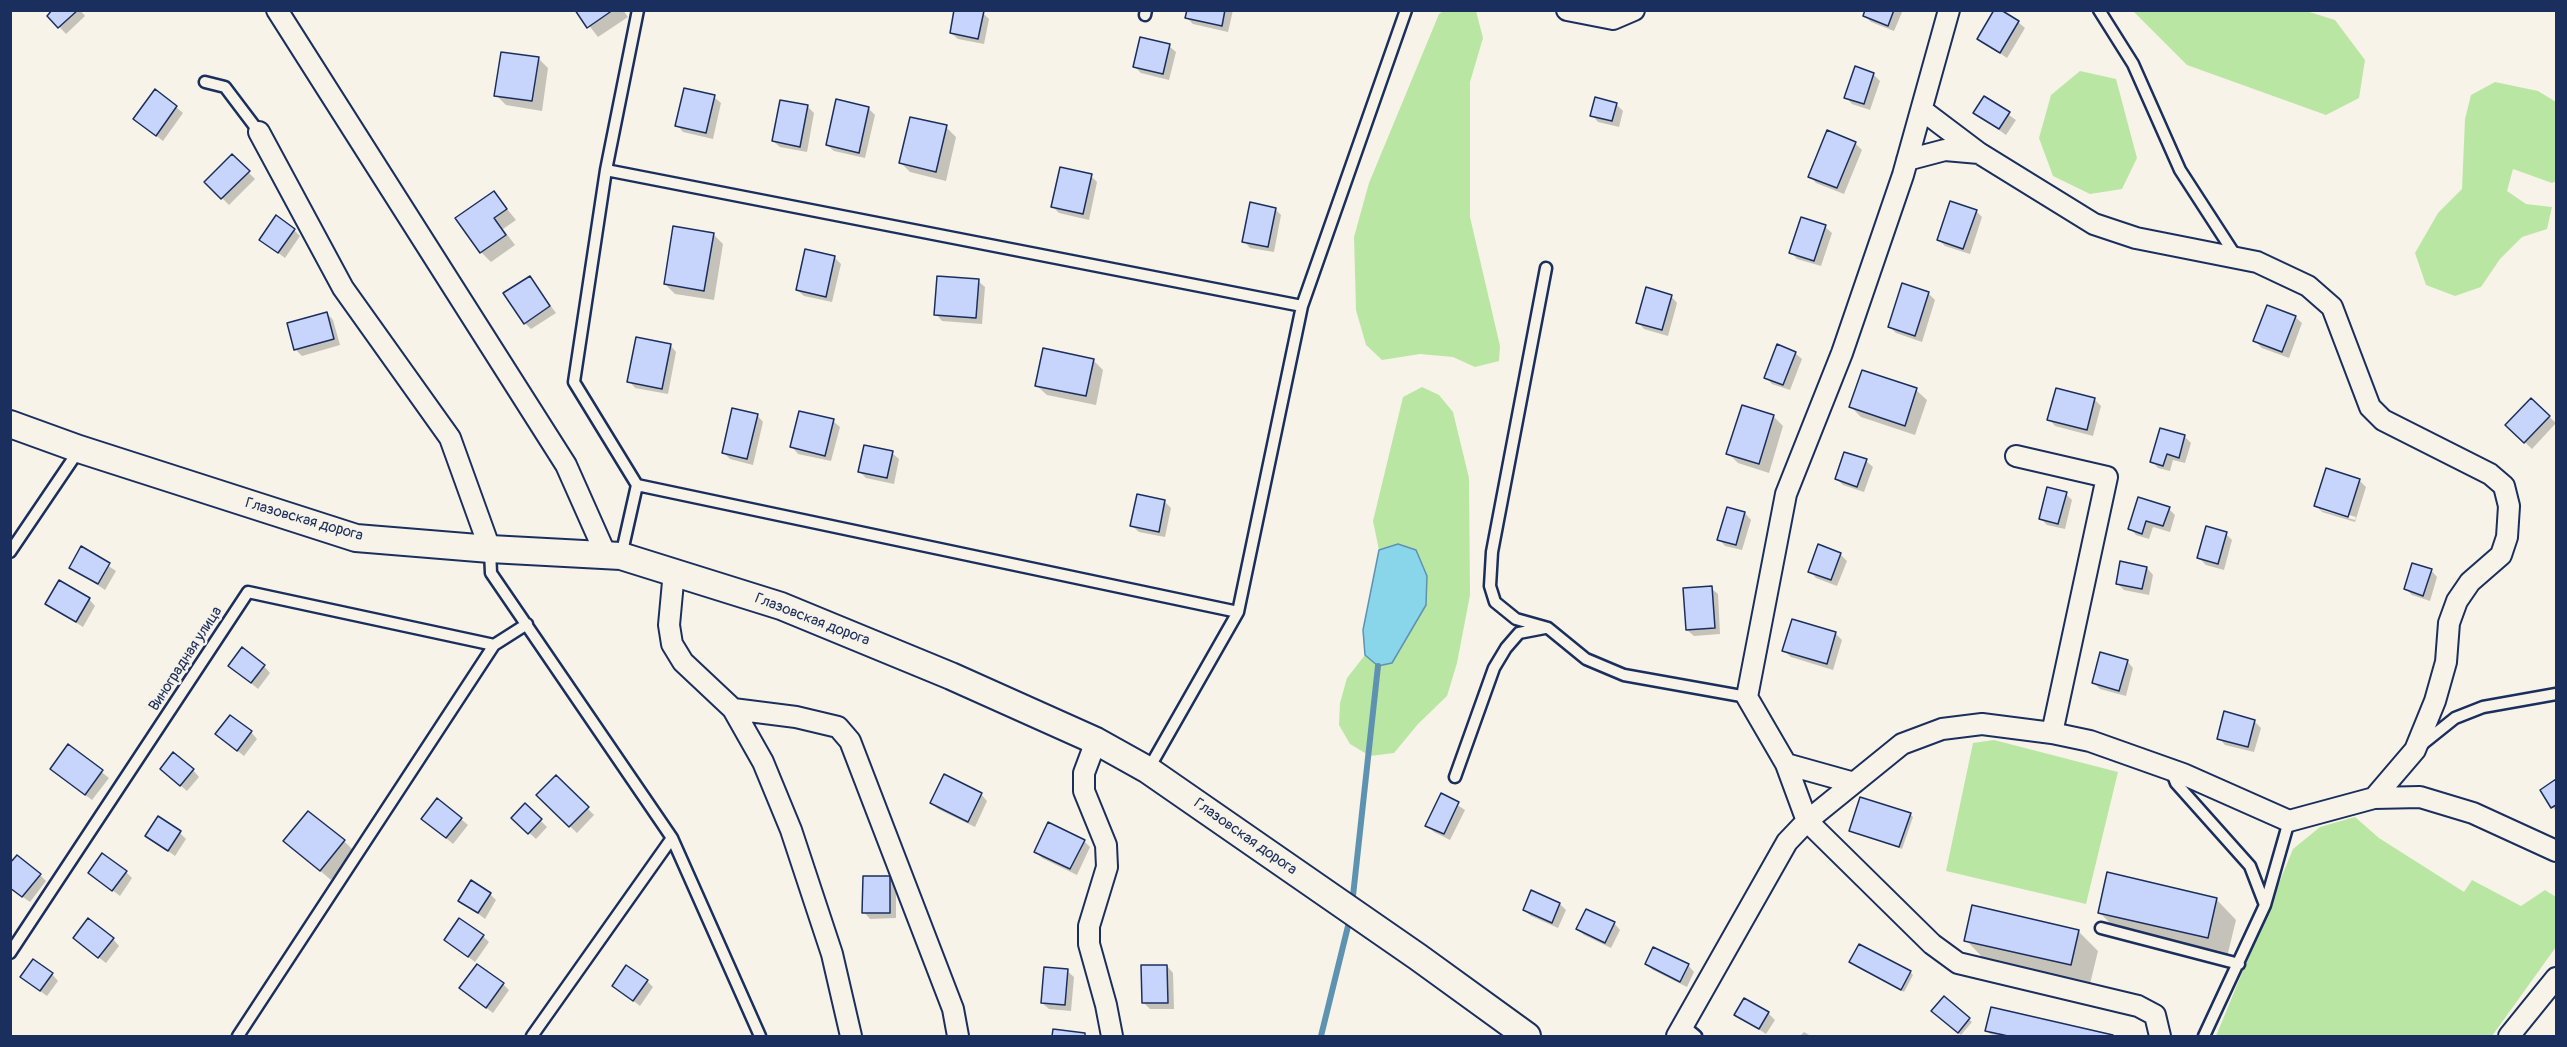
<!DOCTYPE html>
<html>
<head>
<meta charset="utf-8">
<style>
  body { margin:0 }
  #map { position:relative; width:2567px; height:1047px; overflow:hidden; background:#f7f3e8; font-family:Pangolin,sans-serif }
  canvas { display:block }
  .frame { position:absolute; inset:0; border:12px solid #1b2f5e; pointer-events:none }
</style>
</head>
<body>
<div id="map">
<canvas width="2567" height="1047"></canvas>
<div class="frame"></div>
</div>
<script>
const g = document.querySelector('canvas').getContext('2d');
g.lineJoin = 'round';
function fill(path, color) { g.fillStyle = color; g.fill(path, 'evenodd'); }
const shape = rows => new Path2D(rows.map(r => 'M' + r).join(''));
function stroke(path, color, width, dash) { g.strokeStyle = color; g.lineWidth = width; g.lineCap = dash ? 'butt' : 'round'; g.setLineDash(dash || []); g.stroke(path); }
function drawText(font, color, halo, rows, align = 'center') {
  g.font = font + ' Pangolin,sans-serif'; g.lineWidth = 5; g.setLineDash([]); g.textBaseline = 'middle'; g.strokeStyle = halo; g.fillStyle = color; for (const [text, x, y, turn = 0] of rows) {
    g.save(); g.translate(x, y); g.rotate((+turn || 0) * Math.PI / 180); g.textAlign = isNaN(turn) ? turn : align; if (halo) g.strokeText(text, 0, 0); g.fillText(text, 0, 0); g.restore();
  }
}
fill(shape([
  [1445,10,1476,11,1483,38,1470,82,1470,217,1500,346,1499,361,1475,367,1453,357,1420,354,1382,360,1366,345,1356,310,1354,237,1369,183,1439,14],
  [2303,10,2335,20,2365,60,2359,98,2326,115,2187,65,2133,11],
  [2080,71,2116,79,2137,158,2122,189,2090,194,2053,176,2039,138,2051,95],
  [2495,82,2538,91,2556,102,2556,181,2552,183,2513,169,2507,191,2526,204,2552,207,2547,229,2522,237,2500,259,2481,287,2455,296,2426,285,2415,253,2438,213,2462,189,2465,119,2471,95],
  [1422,387,1439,395,1453,412,1469,478,1470,595,1457,663,1447,696,1418,724,1394,753,1370,756,1350,744,1339,725,1340,703,1347,678,1365,655,1378,666,1392,663,1426,605,1398,544,1379,550,1373,521,1403,397],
  [1994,740,2118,772,2086,904,1946,871,1973,743],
  [2355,817,2379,838,2464,892,2472,880,2521,906,2545,890,2556,897,2556,947,2492,1036,2216,1036,2293,849,2320,827]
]), '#bae6a4');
const water = shape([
  [1398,544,1416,550,1427,576,1426,605,1392,663,1378,666,1365,655,1363,630,1379,550,1398,544]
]);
fill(water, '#89d5e9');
stroke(water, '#5d93b1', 1.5);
fill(shape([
  [54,10,80,10,85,16,66,34,49,16],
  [577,10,623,10,628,17,598,37],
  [956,10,983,13,989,19,984,44,958,39,951,33],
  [1188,10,1233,10,1228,32,1193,24,1187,18],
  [1867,10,1903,10,1894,31,1871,22,1865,16],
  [2018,22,2025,28,2007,58,1979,39],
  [1169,46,1176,52,1169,80,1141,73,1134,66],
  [538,58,548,68,542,111,506,105,496,95],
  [1856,68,1874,75,1880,81,1870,110,1852,104,1846,97],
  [714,97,721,103,713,139,683,132,677,125],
  [1985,98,2016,120,2006,135,1975,113],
  [1616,104,1623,111,1619,127,1598,122,1592,115],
  [176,107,183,113,163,141,135,119],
  [808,107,814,113,807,152,780,147,773,141],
  [868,108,875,115,865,158,834,151,827,145],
  [946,127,956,137,946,181,910,172,900,162],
  [1855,143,1862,150,1844,194,1816,183,1810,176],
  [232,156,255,179,229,205,206,182],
  [1091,176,1097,182,1089,220,1059,213,1053,207],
  [494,193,516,220,503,229,515,245,491,262,481,252],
  [1275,209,1281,215,1274,252,1250,248,1244,241],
  [1976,211,1982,217,1970,254,1945,246,1938,239],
  [1825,227,1832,233,1821,266,1797,259,1791,252],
  [294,230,300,236,285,258,261,240],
  [713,234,723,244,714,300,675,294,665,284],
  [834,257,841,264,832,302,804,296,797,290],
  [530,278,556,313,531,329,525,323],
  [978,281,985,287,982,324,942,321,936,314],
  [1903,285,1929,294,1935,300,1922,342,1896,333,1890,327],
  [1671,296,1677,303,1668,336,1644,329,1638,322],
  [327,313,333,320,340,345,302,356,295,349],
  [2295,317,2302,323,2289,358,2262,348,2255,341],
  [670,345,676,352,668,394,635,388,629,381],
  [1795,353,1802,359,1790,390,1772,384,1766,377],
  [1093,360,1103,370,1096,405,1047,395,1036,385],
  [1916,390,1927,400,1915,435,1861,417,1851,407],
  [2094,399,2101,406,2093,436,2055,426,2049,419],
  [2531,400,2556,423,2532,449,2507,425],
  [757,415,763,422,753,465,730,459,724,453],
  [1773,416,1783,426,1769,473,1738,463,1728,453],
  [833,421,840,427,831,461,798,454,792,447],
  [2161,430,2185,437,2191,443,2185,463,2173,460,2170,471,2158,468,2152,461],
  [892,453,899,459,894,484,866,478,859,471],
  [1866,461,1873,467,1864,492,1843,485,1837,479],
  [2359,480,2366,487,2355,522,2322,512,2316,505],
  [2321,507,2356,517,2355,520,2321,510],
  [2066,494,2072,500,2065,529,2047,525,2040,518],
  [1164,501,1171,508,1165,537,1139,532,1132,526],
  [2169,509,2175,515,2170,532,2153,527,2149,539,2136,535,2130,528],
  [1745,513,1751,520,1742,550,1725,546,1719,539],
  [2226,534,2232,540,2224,570,2206,565,2199,558],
  [82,548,116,571,105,590,71,567],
  [1840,554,1847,561,1837,586,1816,578,1810,571],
  [2147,568,2153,575,2149,595,2124,590,2117,583],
  [2431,570,2437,577,2430,601,2412,595,2406,589],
  [1711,588,1718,594,1720,634,1694,636,1687,630],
  [89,599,95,606,83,627,47,604],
  [1793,621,1836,634,1842,640,1833,670,1791,657,1784,651],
  [2127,661,2133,668,2126,696,2100,689,2094,683],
  [230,666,264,666,270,673,258,689],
  [2254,721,2261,728,2254,752,2225,745,2219,738],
  [251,732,257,739,244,756,224,740],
  [69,746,109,778,92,800,58,775],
  [193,770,199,777,187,791,168,775],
  [556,777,594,815,577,833,538,795],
  [2556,781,2556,809,2555,810,2542,790],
  [981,794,987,801,975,827,938,809,932,803],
  [1442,795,1465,810,1450,840,1434,832,1427,825],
  [525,805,547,827,536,839,513,818],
  [1910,814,1913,817,1902,849,1851,831],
  [423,819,461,819,468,825,453,844],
  [180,833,186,839,175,856,147,836],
  [285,841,344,841,354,851,331,880],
  [1084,841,1090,847,1077,875,1042,858,1035,851],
  [126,872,132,878,120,896,90,873],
  [2108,874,2217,900,2236,920,2227,957,2119,932,2099,912],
  [40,875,46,881,30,902,10,888],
  [889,878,896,884,896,918,870,919,864,912],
  [490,894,496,900,485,919,460,900],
  [1560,904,1566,910,1558,928,1531,916,1524,910],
  [1614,923,1620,930,1611,948,1584,935,1578,929],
  [2078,931,2098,951,2090,984,1985,960,1966,940],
  [483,936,489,942,475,962,446,940],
  [113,939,119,946,106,963,81,944],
  [1851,962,1910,972,1913,975,1904,992],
  [1647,964,1688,965,1694,972,1687,987,1653,970],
  [1167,966,1173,973,1174,1009,1150,1009,1144,1003],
  [1067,971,1074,977,1071,1011,1049,1009,1042,1003],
  [52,974,58,981,47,996,29,983],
  [647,981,653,987,640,1006,614,986],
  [503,984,509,990,493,1013,468,994],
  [1944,998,1972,1022,1961,1035,1936,1014],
  [1992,1009,2112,1036,2002,1036,1990,1034,1987,1031],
  [1768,1013,1775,1020,1766,1034,1736,1014],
  [1804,1032,1811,1036,1800,1036]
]), '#0003');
stroke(shape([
  [1352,905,1378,666],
  [1321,1036,1350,918]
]), '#5d93b1', 6);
const building = shape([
  [52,10,78,10,58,28,47,16,52,10],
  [575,10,613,10,587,28,575,10],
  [954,10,984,11,978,39,950,33,954,10],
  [1187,10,1225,10,1222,26,1185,18,1187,10],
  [1865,10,1894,10,1888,26,1863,16,1865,10],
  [1994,10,2001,10,2019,21,2000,53,1977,39,1994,10],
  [1140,37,1170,44,1163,74,1133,67,1140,37],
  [501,52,539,57,532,101,494,96,501,52],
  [1855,66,1874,73,1864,104,1844,98,1855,66],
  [684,88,715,95,706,133,675,126,684,88],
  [155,89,177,106,156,136,133,119,155,89],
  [1984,96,2010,112,1999,129,1973,113,1984,96],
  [1595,97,1617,103,1612,121,1590,116,1595,97],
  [836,99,869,107,859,153,826,145,836,99],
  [780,100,808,105,800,147,772,141,780,100],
  [910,117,947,125,936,172,899,163,910,117],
  [1827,130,1856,142,1837,188,1808,177,1827,130],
  [232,154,250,171,221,199,204,182,232,154],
  [1060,167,1092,174,1083,214,1051,207,1060,167],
  [494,191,507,209,494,218,506,235,480,253,455,218,494,191],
  [1950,201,1977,210,1963,249,1937,240,1950,201],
  [1250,202,1276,208,1268,247,1242,242,1250,202],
  [276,215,295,229,278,253,259,240,276,215],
  [1801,217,1826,225,1814,261,1789,253,1801,217],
  [673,226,714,233,704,291,664,284,673,226],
  [805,249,835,256,826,297,796,290,805,249],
  [530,276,550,306,524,324,503,293,530,276],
  [937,276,979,279,976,318,934,315,937,276],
  [1902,283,1929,292,1915,336,1888,327,1902,283],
  [1646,287,1672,295,1662,330,1636,323,1646,287],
  [2267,305,2296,316,2282,352,2253,341,2267,305],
  [327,312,334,339,294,350,287,323,327,312],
  [636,337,671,344,662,389,627,382,636,337],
  [1777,344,1796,352,1783,385,1764,378,1777,344],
  [1043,348,1094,359,1086,396,1035,386,1043,348],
  [1862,370,1917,388,1905,426,1849,407,1862,370],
  [2056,388,2095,398,2087,430,2047,420,2056,388],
  [2531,398,2550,416,2524,443,2505,425,2531,398],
  [1742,405,1774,415,1759,464,1726,454,1742,405],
  [732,408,758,414,747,459,722,453,732,408],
  [799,411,834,419,825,456,790,447,799,411],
  [2160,428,2185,435,2179,458,2167,454,2163,466,2150,462,2160,428],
  [864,445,893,451,887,478,858,472,864,445],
  [1844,452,1867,459,1857,487,1835,479,1844,452],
  [2326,468,2360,479,2348,517,2314,506,2326,468],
  [2047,487,2067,492,2058,524,2039,519,2047,487],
  [1137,494,1165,500,1159,532,1130,526,1137,494],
  [2138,497,2170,507,2163,526,2146,521,2142,534,2128,529,2138,497],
  [1727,507,1745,512,1736,545,1717,540,1727,507],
  [2206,526,2227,532,2218,564,2197,558,2206,526],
  [1818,544,1841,553,1831,580,1808,572,1818,544],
  [81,546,110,563,98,584,69,568,81,546],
  [2120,561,2147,567,2142,589,2116,584,2120,561],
  [2412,563,2432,569,2423,596,2404,589,2412,563],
  [59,580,90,598,76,622,45,604,59,580],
  [1712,586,1715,628,1686,630,1683,588,1712,586],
  [1792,619,1836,632,1827,664,1782,651,1792,619],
  [242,647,265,665,251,683,228,666,242,647],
  [2100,652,2128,660,2119,691,2092,683,2100,652],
  [2224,711,2255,720,2248,747,2217,739,2224,711],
  [230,715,252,731,237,751,215,734,230,715],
  [68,744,103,770,85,795,50,769,68,744],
  [173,752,194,769,180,786,160,769,173,752],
  [944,774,982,793,968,822,930,803,944,774],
  [556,775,589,807,569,827,536,795,556,775],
  [2556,779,2556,805,2551,808,2540,790,2556,779],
  [1441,793,1459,802,1444,834,1425,826,1441,793],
  [1860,797,1911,813,1899,847,1849,831,1860,797],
  [437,798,462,818,446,838,421,819,437,798],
  [525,803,542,819,528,834,511,818,525,803],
  [308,811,345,840,320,871,283,841,308,811],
  [158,816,181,831,168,851,145,836,158,816],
  [1048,822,1085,840,1070,869,1034,852,1048,822],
  [102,853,127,871,112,891,88,873,102,853],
  [17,855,41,874,22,897,10,888,10,863,17,855],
  [2107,872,2217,898,2208,938,2098,913,2107,872],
  [863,876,890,876,890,913,862,913,863,876],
  [471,880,491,893,478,913,458,901,471,880],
  [1531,890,1560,903,1552,923,1523,910,1531,890],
  [1972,905,2079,930,2071,965,1964,941,1972,905],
  [1586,909,1615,922,1605,943,1576,929,1586,909],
  [88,918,114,938,98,958,73,938,88,918],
  [459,918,484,935,468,957,444,940,459,918],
  [1859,944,1911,971,1901,990,1849,962,1859,944],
  [1653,947,1689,964,1680,982,1645,964,1653,947],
  [33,959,53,973,40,991,20,977,33,959],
  [477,964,504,983,486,1008,459,988,477,964],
  [626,965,648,980,633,1001,612,986,626,965],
  [1141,965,1167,965,1168,1003,1142,1003,1141,965],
  [1044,967,1068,969,1065,1005,1041,1003,1044,967],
  [1944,996,1970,1018,1958,1033,1931,1011,1944,996],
  [1744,998,1769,1012,1759,1029,1734,1015,1744,998],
  [1991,1007,2113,1035,2113,1036,2008,1036,1985,1031,1991,1007],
  [1053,1029,1085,1033,1085,1036,1052,1036,1053,1029]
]);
fill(building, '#c7d4fb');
stroke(building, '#1b2f5e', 1.5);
const service = shape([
  [638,10,606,170,574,382,637,485,1238,612],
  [2099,10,2133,64,2180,170,2237,258],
  [1145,15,1146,10],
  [205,82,225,87,259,132],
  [606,170,1302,306],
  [1546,268,1492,552,1490,586,1495,602,1516,619,1548,628,1586,659,1624,675,1747,697],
  [490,550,491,573,672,838,532,1036],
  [10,552,79,450],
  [621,556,637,485],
  [2420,746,2455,718,2483,707,2556,694],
  [1148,770,1238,612,1302,306,1406,10],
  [2171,770,2176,783,2250,866,2265,905],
  [1455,777,1494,668,1506,648,1519,633,1545,628],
  [672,838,760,1036],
  [2101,928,2239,964],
  [10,953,248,592,494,645],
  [1684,1026,1696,1036],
  [238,1036,494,645,527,624],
  [2204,1036,2265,905,2289,821]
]);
const minor = shape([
  [277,10,566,465,606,555],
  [1567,10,1613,19,1634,10],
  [1949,10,1903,175,1842,353,1786,494,1747,697,1786,764,1807,821,1932,944,1958,963,2138,1006,2155,1015,2160,1036],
  [1922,110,1979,153,2094,224,2136,238,2257,262,2308,286,2332,307,2370,407,2383,420,2490,474,2504,486,2509,506,2507,537,2501,555,2470,582,2457,601,2449,623,2446,662,2435,701,2415,750,2374,798],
  [259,132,343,288,450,438,490,549],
  [1907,160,1945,150,1979,153],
  [2016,456,2107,477,2052,733],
  [674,571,669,625,672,644,683,662,733,709,763,762,791,830,832,954,851,1036],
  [733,709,796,717,838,727,850,741,953,1009,958,1036],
  [1096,741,1084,773,1084,791,1106,845,1107,867,1089,926,1089,944,1106,1005,1112,1036],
  [1786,764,1854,783],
  [1677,1036,1787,842,1807,821,1902,744,1942,729,1982,724,2052,733,2090,741,2183,774,2289,821,2374,798,2420,797,2473,813,2556,851],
  [2509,1036,2556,978]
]);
const tertiary = shape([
  [10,424,79,449,356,538,490,549,621,556,781,606,951,676,1096,741,1148,770,1418,957,1527,1036]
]);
stroke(service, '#1b2f5e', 15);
stroke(minor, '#1b2f5e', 24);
stroke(tertiary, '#1b2f5e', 30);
stroke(service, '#f7f3e8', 10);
stroke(minor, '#f7f3e8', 20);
stroke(tertiary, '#f7f3e8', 26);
drawText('15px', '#1b2f5e', '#f7f3e8', [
  ["Глазовская дорога",304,520,16],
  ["Глазовская дорога",812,620,21],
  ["Виноградная улица",186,659,-57],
  ["Глазовская дорога",1245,837,35]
]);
</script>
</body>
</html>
